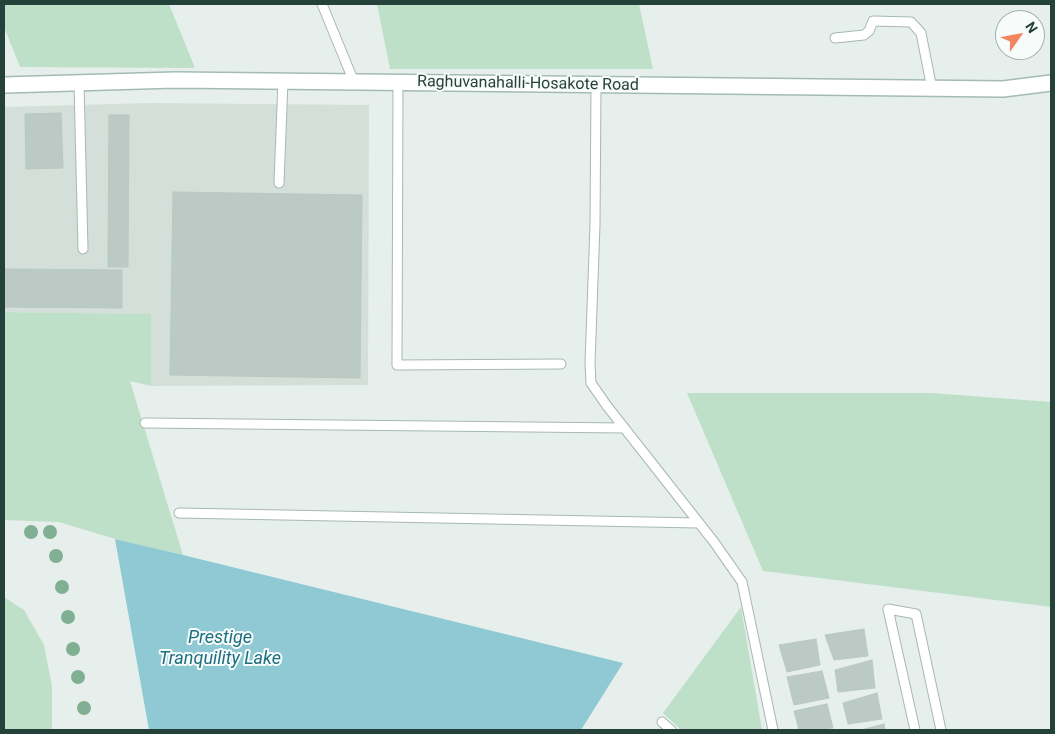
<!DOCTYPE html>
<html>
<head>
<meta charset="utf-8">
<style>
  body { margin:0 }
  #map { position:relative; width:1055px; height:734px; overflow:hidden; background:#e6efeb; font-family:Roboto,sans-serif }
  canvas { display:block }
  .frame { position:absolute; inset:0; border:5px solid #24423a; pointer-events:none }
  .north { position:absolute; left:995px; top:10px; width:50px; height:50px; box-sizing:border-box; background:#f7fbf9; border:1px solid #a3b1ad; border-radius:50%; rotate:57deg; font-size:14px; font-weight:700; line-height:20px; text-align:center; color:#24423a }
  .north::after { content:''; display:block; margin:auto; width:18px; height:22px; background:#f4845f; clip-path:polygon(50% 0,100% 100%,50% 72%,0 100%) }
</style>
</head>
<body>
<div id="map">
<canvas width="1055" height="734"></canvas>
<div class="frame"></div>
<div class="north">N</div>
</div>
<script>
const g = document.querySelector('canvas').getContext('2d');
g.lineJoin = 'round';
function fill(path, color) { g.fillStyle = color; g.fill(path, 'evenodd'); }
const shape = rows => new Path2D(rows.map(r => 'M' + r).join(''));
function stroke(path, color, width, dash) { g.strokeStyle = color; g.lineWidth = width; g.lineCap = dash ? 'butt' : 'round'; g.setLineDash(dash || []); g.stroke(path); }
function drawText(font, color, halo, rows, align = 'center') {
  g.font = font + ' Roboto,sans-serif'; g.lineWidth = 4; g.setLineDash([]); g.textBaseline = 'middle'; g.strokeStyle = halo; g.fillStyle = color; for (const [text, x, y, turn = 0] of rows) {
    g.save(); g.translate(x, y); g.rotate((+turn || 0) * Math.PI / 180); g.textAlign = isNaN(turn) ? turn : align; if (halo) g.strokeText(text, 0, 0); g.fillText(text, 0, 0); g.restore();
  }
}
fill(shape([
  [151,103,369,105,368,385,151,386,151,314,4,312,4,107]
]), '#d4dfda');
fill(shape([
  [4,4,169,4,195,68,20,67,4,27],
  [377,4,639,4,653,69,390,69],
  [4,312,151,314,151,386,130,381,183,555,115,539,59,522,4,520],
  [687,393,932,393,1051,402,1051,607,763,571],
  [4,597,24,610,44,645,52,686,52,730,4,730],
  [741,607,762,730,681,730,663,713]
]), '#bfe0c8');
fill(shape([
  [115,539,183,555,623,663,581,730,149,730]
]), '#8ec9d4');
const building = shape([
  [61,113,63,168,26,169,25,114,61,113],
  [109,115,129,115,128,267,108,267,109,115],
  [173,192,362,195,360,378,170,375,173,192],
  [4,269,122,270,122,308,4,307,4,269],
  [864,629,868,656,834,660,825,635,864,629],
  [816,639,820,665,787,672,779,645,816,639],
  [872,660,875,688,838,692,835,670,872,660],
  [822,671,829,698,794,705,787,677,822,671],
  [877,693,882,719,848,724,843,703,877,693],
  [827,704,833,728,799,730,794,711,827,704],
  [884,724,885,730,861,730,884,724]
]);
fill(building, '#bbcac4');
stroke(building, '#b8c9c2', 1);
const lane = shape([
  [322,4,354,82],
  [835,38,864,35,869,31,873,21,911,22,921,33,932,89],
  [79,83,83,249],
  [398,83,397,365,561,364],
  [596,85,595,225,590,363,591,383,607,406,714,542,742,582,773,730],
  [279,183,283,81],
  [145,423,624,428],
  [179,513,699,523],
  [662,722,671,730],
  [915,730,888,609,916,614,941,730]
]);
const secondary = shape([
  [4,85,175,80,1003,89,1051,83]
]);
stroke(lane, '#a8b8b2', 11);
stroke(secondary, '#a4bbb3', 18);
stroke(lane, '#fff', 9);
stroke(secondary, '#fff', 15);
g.fillStyle = '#80af93';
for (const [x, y] of [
  [31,532],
  [50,532],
  [56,556],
  [62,587],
  [68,617],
  [73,649],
  [78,677],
  [84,708]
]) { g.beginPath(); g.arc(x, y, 7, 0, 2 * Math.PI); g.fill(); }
drawText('16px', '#24423a', '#f7fbf9', [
  ["Raghuvanahalli-Hosakote Road",528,84,1]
]);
drawText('italic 18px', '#1c6f80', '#f7fbf9', [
  ["Prestige",220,638],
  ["Tranquility Lake",220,659]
]);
</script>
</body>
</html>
